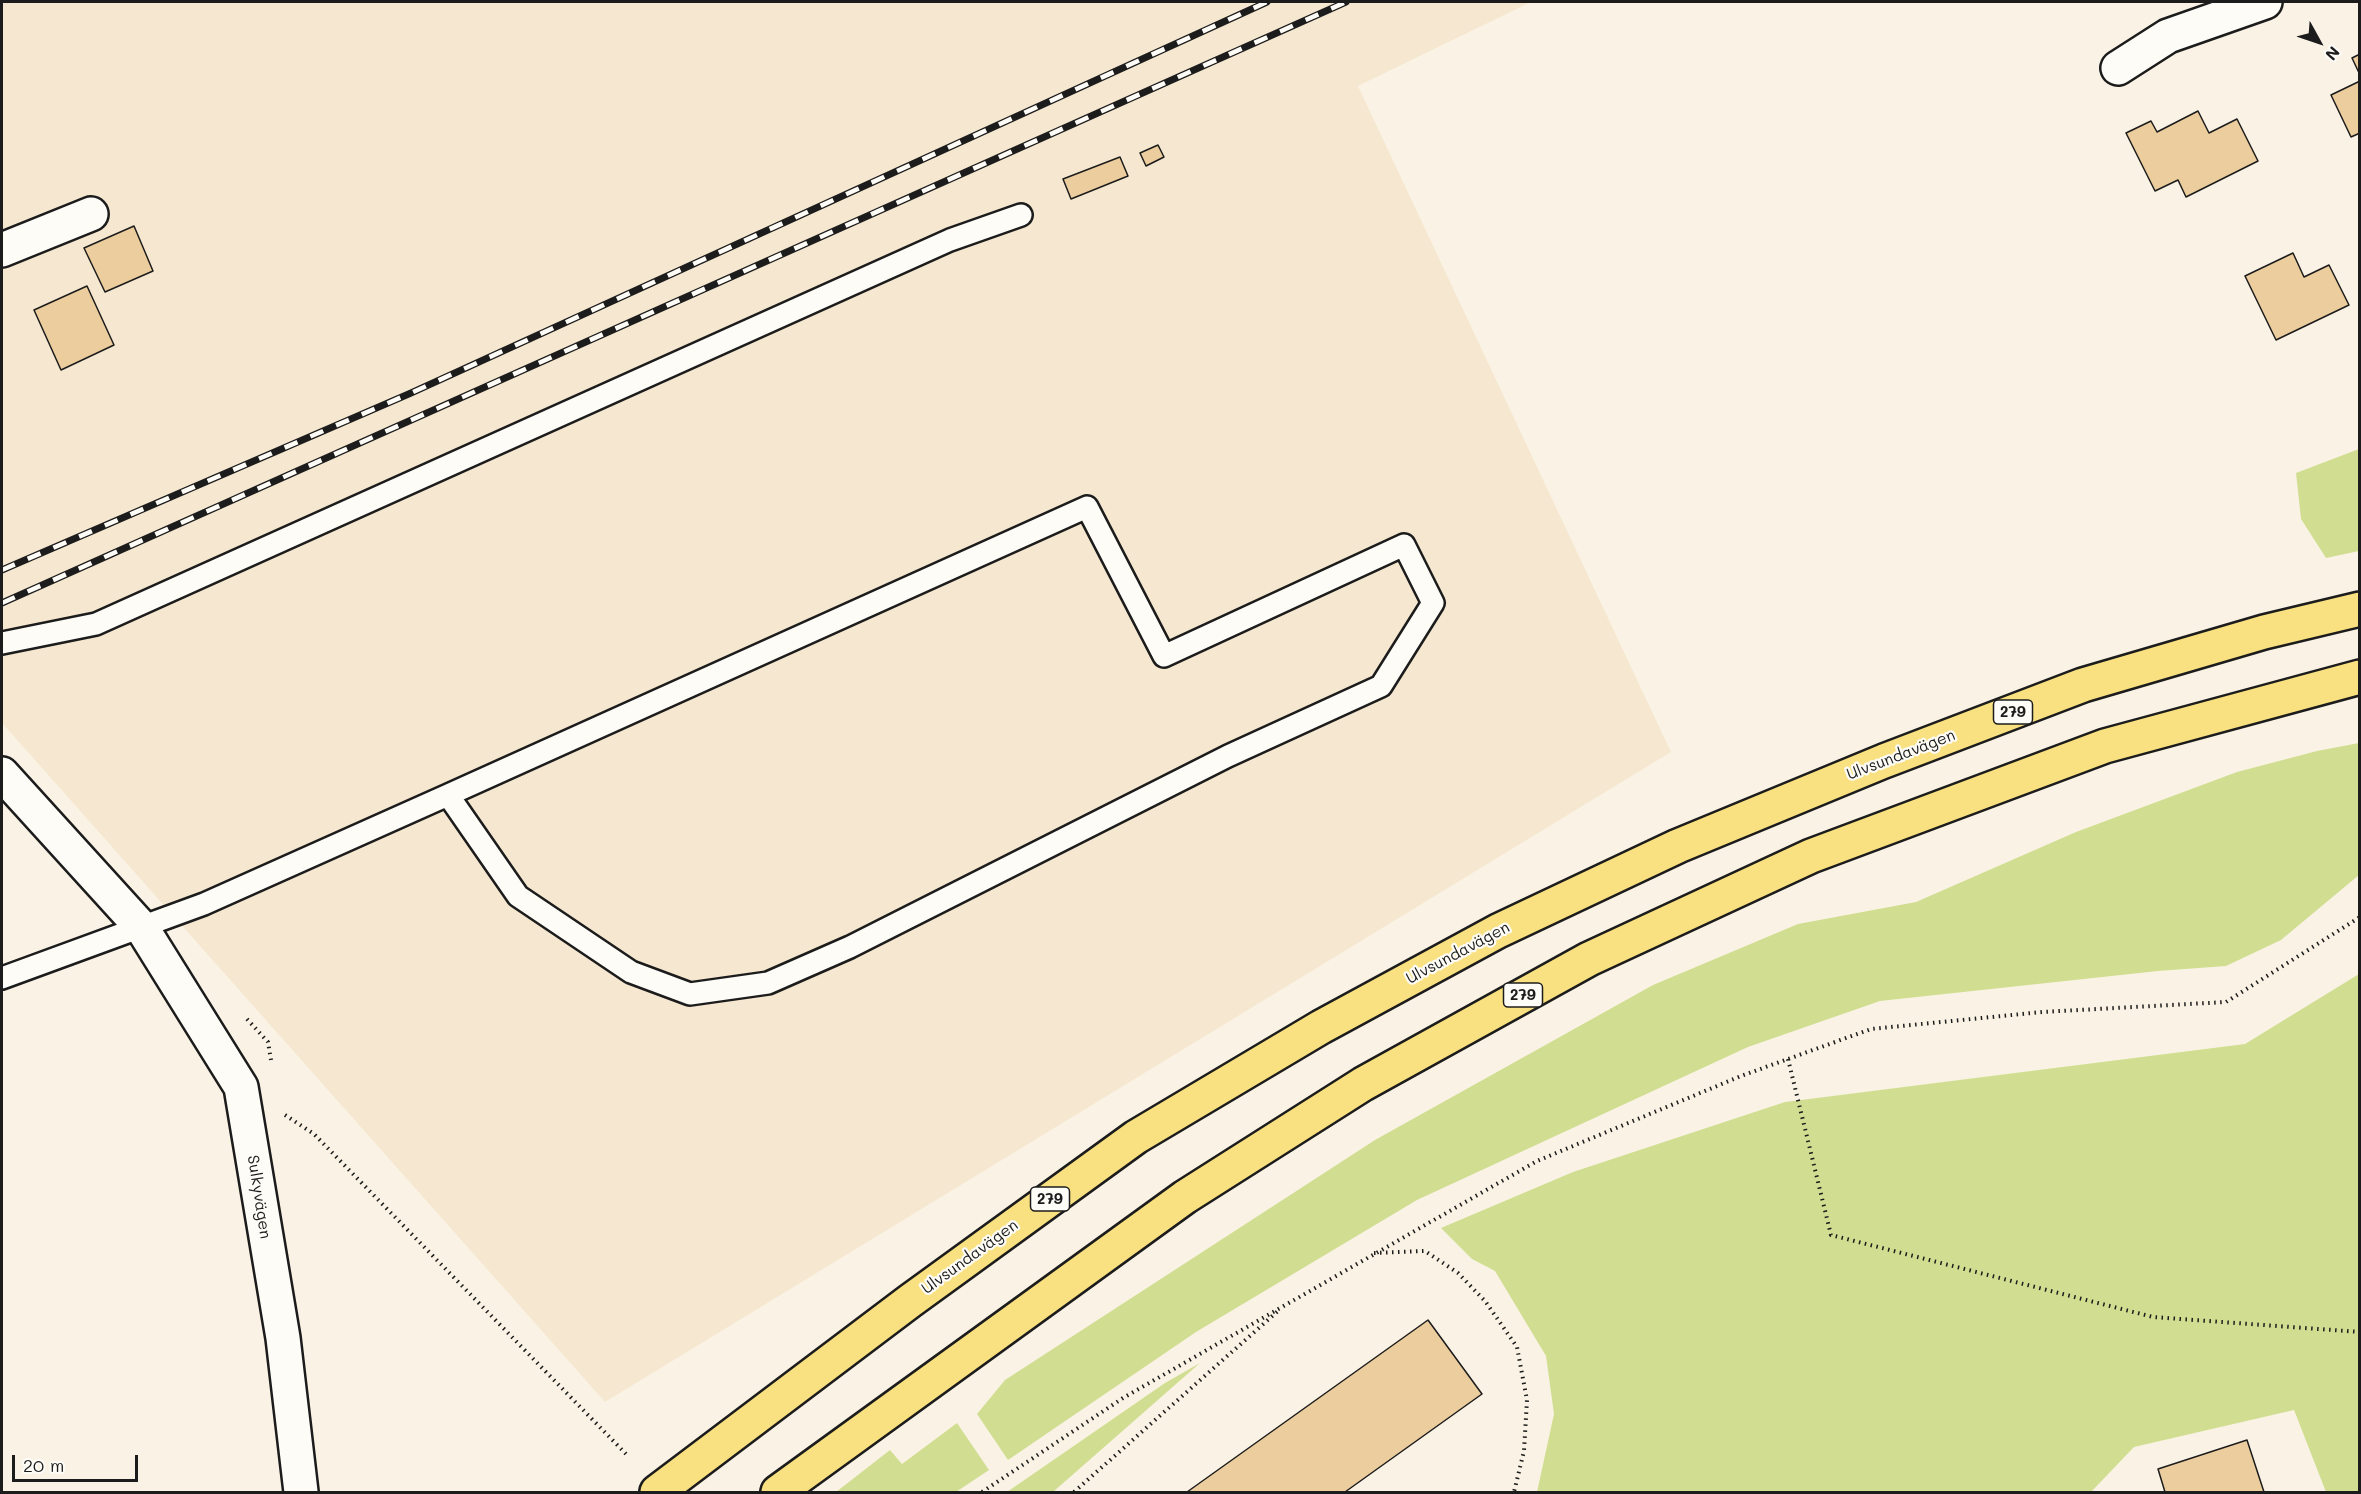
<!DOCTYPE html>
<html>
<head>
<meta charset="utf-8">
<style>
  body { margin:0 }
  #map { position:relative; width:2361px; height:1494px; overflow:hidden; background:#faf3e5; font-family:Mali,sans-serif }
  canvas { display:block }
  .frame { position:absolute; inset:0; border:3px solid #1c1c1c; pointer-events:none }
  .north { position:absolute; left:2289px; top:12px; width:60px; height:60px; -webkit-text-stroke:4px #fdfcf7; paint-order:stroke; rotate:130deg; font-size:16px; font-weight:700; line-height:24px; text-align:center; color:#1c1c1c }
  .north::after { content:''; display:block; margin:auto; width:21px; height:27px; background:#1c1c1c; clip-path:polygon(50% 0,100% 100%,50% 72%,0 100%) }
  .scale { position:absolute; left:12px; top:1455px; width:126px; height:27px; box-sizing:border-box; border:3px solid #1c1c1c; border-top:0; padding-left:8px; font-size:18px; line-height:21px; white-space:nowrap; color:#1c1c1c; -webkit-text-stroke:4px #fdfcf7; paint-order:stroke }
</style>
</head>
<body>
<div id="map">
<canvas width="2361" height="1494"></canvas>
<div class="frame"></div>
<div class="north">N</div>
<div class="scale">20 m</div>
</div>
<script>
const g = document.querySelector('canvas').getContext('2d');
g.lineJoin = 'round';
function fill(path, color) { g.fillStyle = color; g.fill(path, 'evenodd'); }
const shape = rows => new Path2D(rows.map(r => 'M' + r).join(''));
function stroke(path, color, width, dash) { g.strokeStyle = color; g.lineWidth = width; g.lineCap = dash ? 'butt' : 'round'; g.setLineDash(dash || []); g.stroke(path); }
function drawText(font, color, halo, rows, align = 'center') {
  g.font = font + ' Mali,sans-serif'; g.lineWidth = 4.5; g.setLineDash([]); g.textBaseline = 'middle'; g.strokeStyle = halo; g.fillStyle = color; for (const [text, x, y, turn = 0] of rows) {
    g.save(); g.translate(x, y); g.rotate((+turn || 0) * Math.PI / 180); g.textAlign = isNaN(turn) ? turn : align; if (halo) g.strokeText(text, 0, 0); g.fillText(text, 0, 0); g.restore();
  }
}
fill(shape([
  [2,2,1531,2,1358,86,1671,752,605,1402,2,723]
]), '#f6e8d0');
fill(shape([
  [2359,449,2359,551,2326,558,2301,519,2296,473],
  [2359,743,2359,875,2281,940,2226,966,2158,971,1880,1001,1748,1047,1417,1200,1196,1332,1008,1460,977,1414,1005,1380,1375,1140,1653,985,1798,924,1916,902,2076,832,2237,772,2317,751],
  [2359,974,2359,1492,2326,1492,2294,1410,2134,1447,2091,1492,1537,1492,1554,1414,1546,1356,1495,1271,1472,1259,1441,1228,1573,1172,1785,1102,2245,1044],
  [1200,1363,1053,1492,1007,1492,1165,1383],
  [957,1423,989,1470,956,1492,836,1492,890,1450,902,1464]
]), '#d1de91');
const building = shape([
  [2360,54,2360,75,2352,58,2360,54],
  [2360,81,2360,133,2351,137,2331,95,2360,81],
  [2198,111,2209,133,2237,119,2258,161,2186,197,2178,180,2155,191,2126,133,2151,121,2157,132,2198,111],
  [1158,145,1164,157,1146,166,1140,153,1158,145],
  [1120,157,1128,176,1071,199,1063,179,1120,157],
  [134,226,153,271,105,292,84,248,134,226],
  [2293,253,2304,277,2329,265,2349,305,2276,340,2245,276,2293,253],
  [87,286,114,345,61,370,34,310,87,286],
  [1428,1320,1482,1394,1345,1492,1187,1492,1428,1320],
  [2247,1440,2264,1492,2165,1492,2158,1469,2247,1440]
]);
fill(building, '#eccd9e');
stroke(building, '#1c1c1c', 1.5);
const service = shape([
  [2,643,96,624,950,240,1021,215],
  [2,978,204,904,448,795,518,896,631,972,690,994,768,983,850,947,1228,756,1381,686,1433,603,1404,545,1164,656,1087,507,448,795]
]);
const minor = shape([
  [2118,68,2168,36,2265,2],
  [2,250,91,214],
  [2,774,142,928,241,1087,283,1338,301,1492]
]);
const primary = shape([
  [657,1492,910,1301,1136,1137,1321,1027,1498,931,1678,846,1884,761,2083,685,2264,632,2360,609],
  [778,1492,1185,1197,1363,1084,1589,959,1811,856,2105,746,2360,677]
]);
stroke(service, '#1c1c1c', 26);
stroke(minor, '#1c1c1c', 38);
stroke(primary, '#1c1c1c', 38);
stroke(shape([
  [247,1019,268,1042,271,1060],
  [1788,1059,1831,1235,2153,1317,2360,1332],
  [285,1115,314,1134,629,1457],
  [1374,1253,1425,1251,1458,1273,1485,1301,1517,1347,1527,1400,1524,1451,1514,1492],
  [982,1492,1123,1398,1537,1161,1741,1076,1871,1029,2042,1012,2226,1002,2360,917],
  [1074,1492,1278,1311]
]), '#1c1c1c', 4, [1.5, 4.5]);
stroke(service, '#fdfcf7', 21);
stroke(minor, '#fdfcf7', 33);
stroke(primary, '#f9e181', 33);
const rail = shape([
  [2,570,411,393,1267,2],
  [2,603,1346,2]
]);
stroke(rail, '#1c1c1c', 7);
stroke(rail, '#fdfcf7', 4.5, [14]);
for (const [x, y, w] of [
  [2013,712,39],
  [1523,995,39],
  [1050,1199,39]
]) { const box = new Path2D(); box.roundRect(x - w / 2, y - 12, w, 24, 4.5); g.fillStyle = '#fdfcf7'; g.fill(box); stroke(box, '#1c1c1c', 1.5); }
drawText('bold 15px', '#1c1c1c', null, [
  ["279",2013,712],
  ["279",1523,995],
  ["279",1050,1199]
]);
drawText('16px', '#1c1c1c', '#fdfcf7', [
  ["Ulvsundavägen",1901,755,-21],
  ["Ulvsundavägen",1458,953,-28],
  ["Sulkyvägen",259,1197,81],
  ["Ulvsundavägen",970,1257,-36]
]);
</script>
</body>
</html>
